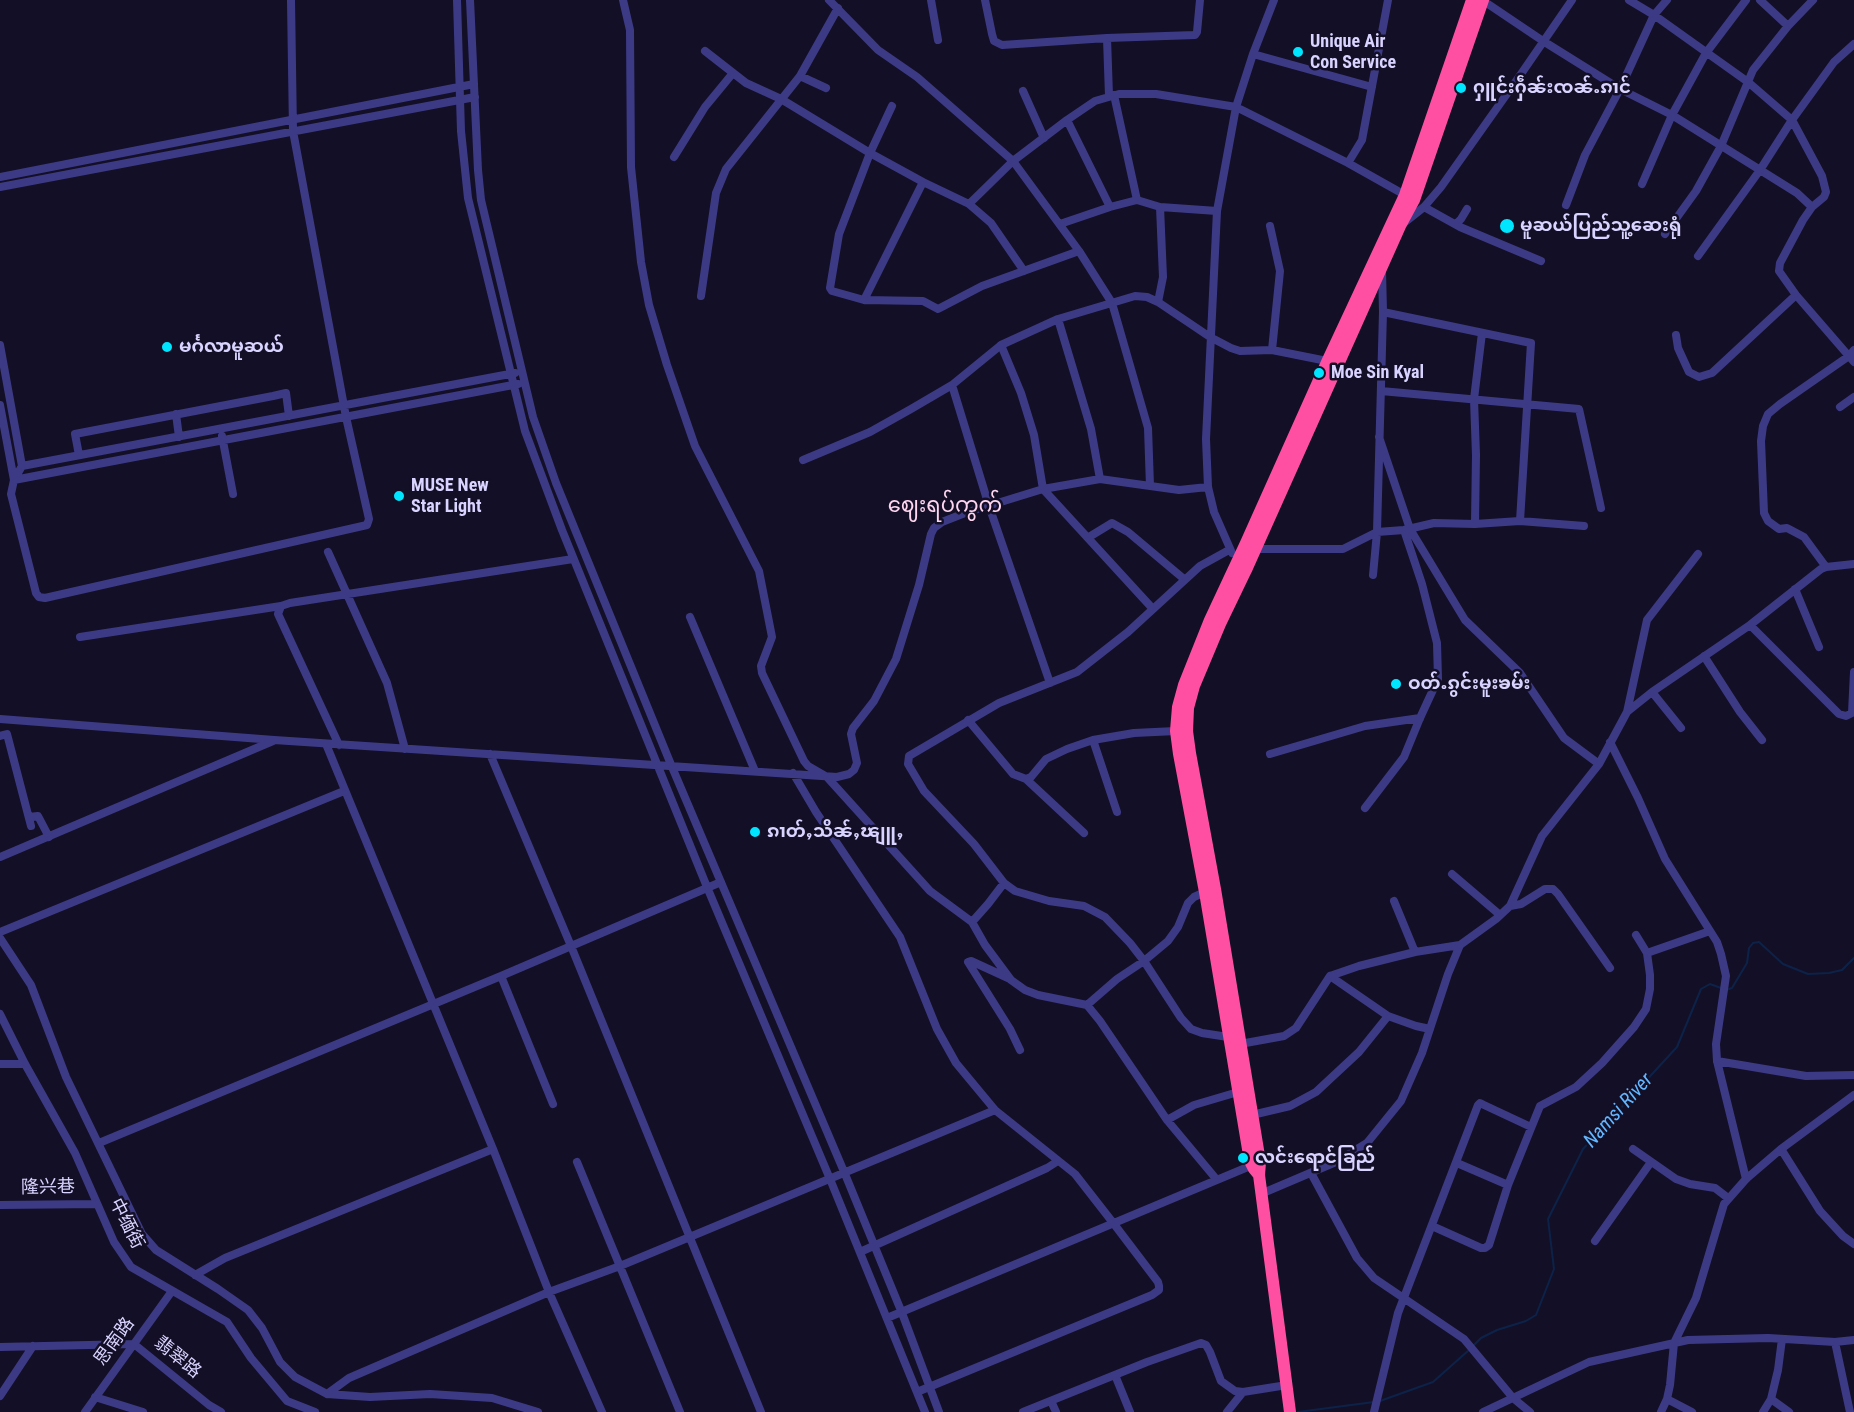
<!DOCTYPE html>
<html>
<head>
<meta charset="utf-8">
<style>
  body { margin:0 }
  canvas { display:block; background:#130f26 }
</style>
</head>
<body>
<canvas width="1854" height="1412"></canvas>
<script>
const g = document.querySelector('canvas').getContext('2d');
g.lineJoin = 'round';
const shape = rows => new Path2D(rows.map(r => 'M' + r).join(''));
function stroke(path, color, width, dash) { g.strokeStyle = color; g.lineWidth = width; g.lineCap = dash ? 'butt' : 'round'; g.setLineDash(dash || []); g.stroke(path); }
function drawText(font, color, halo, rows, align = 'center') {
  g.font = font + ' "Roboto Condensed","Noto Sans SC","Noto Sans Myanmar",sans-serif'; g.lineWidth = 5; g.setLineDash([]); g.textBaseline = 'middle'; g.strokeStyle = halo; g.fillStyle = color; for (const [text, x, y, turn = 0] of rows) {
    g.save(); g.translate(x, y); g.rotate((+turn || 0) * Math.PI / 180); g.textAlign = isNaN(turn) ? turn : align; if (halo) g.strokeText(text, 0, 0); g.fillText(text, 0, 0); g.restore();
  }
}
stroke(shape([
  [1726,990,1732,988,1747,963,1749,948,1753,943,1759,942,1783,964,1808,974,1829,973,1842,970,1854,958],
  [1473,1346,1481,1338,1497,1330,1526,1321,1536,1315,1554,1269,1548,1219,1583,1149,1677,1047,1701,989,1710,984,1721,988],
  [1380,1401,1433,1382,1469,1350],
  [1298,1412,1374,1402]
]), '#0c2248', 2);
stroke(shape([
  [457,0,461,131,468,198,525,431,562,530,707,887,830,1179,925,1412],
  [470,0,478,170,481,200,533,417,556,483,596,581,672,767,845,1174,902,1313,939,1412],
  [623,0,630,30,631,167,641,262,649,305,667,365,695,446,759,571,772,637,761,666,762,673,804,761,808,766,827,777,930,891,972,922,985,945,1011,980,1025,990,1038,995,1087,1005,1100,1021,1167,1120,1217,1180],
  [829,0,878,50,917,77,1013,161,1079,251,1112,303,1148,428,1150,486],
  [931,0,938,40],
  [985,0,992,34,994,41,1002,45,1107,38,1195,35,1197,32,1200,0],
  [1482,0,1543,41,1620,89,1672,115,1797,193,1812,207],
  [1629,0,1654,15,1748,82,1792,120,1822,176,1826,192,1824,197,1812,207,1803,220,1780,263,1779,271,1796,295,1854,362],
  [1760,0,1788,26],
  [1107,38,1109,96],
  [705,51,746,83,781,99,870,153,923,182,969,204,991,223,1024,271],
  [1253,54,1372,87],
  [800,76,838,8],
  [1023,91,1044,138],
  [1114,95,1137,200],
  [892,106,870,153,839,234,830,288,832,291,864,300,923,301,938,309,982,286,1079,251],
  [1067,120,1110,207],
  [674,157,705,107,733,73],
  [1348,163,1362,140,1388,0],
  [0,177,474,84],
  [1642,184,1672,115,1706,53,1746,0],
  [0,187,475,97],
  [969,204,1013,161,1067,120,1095,101,1119,94,1156,94,1236,107,1348,163,1405,195],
  [1566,205,1585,155,1620,89,1654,15,1667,0],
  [1424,207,1460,227,1541,261],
  [1405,222,1424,207,1441,187,1521,74,1572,0],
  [1060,224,1110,207,1137,200,1160,207,1217,211],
  [1456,224,1461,219,1467,209],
  [1270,226,1280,271,1272,350],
  [1665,234,1696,191,1721,146,1753,70,1788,26,1813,0],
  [1698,256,1760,170,1792,120,1834,62,1854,44],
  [701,296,716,193,726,169,800,76,826,88],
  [864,300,923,182],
  [1158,302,1163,277,1160,207],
  [1383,312,1531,343,1520,521],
  [1058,319,1091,429,1100,479],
  [1676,335,1678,348,1689,372,1699,377,1712,373,1796,295],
  [0,345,22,466,515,373],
  [1001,345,1021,393,1034,435,1043,489,1153,609],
  [952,385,989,506,1050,683],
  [1381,391,1579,409,1601,508],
  [0,405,14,480,518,384],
  [1840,407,1854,397],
  [176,414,179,437],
  [222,436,233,494],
  [1379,437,1410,529,1465,620,1520,673,1564,738,1599,764],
  [79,455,75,434,273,396,286,393,289,416],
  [803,460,870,432,911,409,952,385,1001,345,1058,319,1135,296,1147,297,1158,302,1210,337,1231,348,1240,351,1272,350,1332,362],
  [22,466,14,480,11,494,36,593,39,597,45,598,367,525,369,519,346,417,293,131,291,0],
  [1475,524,1476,455,1474,399,1482,333],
  [1089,537,1112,523,1128,532,1184,579],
  [1255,549,1343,549,1377,532,1404,530,1434,523,1475,524,1520,521,1584,526],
  [328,552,387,683,405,749],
  [1232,553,1214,512,1208,487,1206,439,1217,211,1236,107,1253,54,1274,0],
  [1826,567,1804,537,1787,528,1779,529,1768,521,1764,513,1761,441,1763,426,1768,414,1780,404,1849,356,1854,350],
  [1373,575,1377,532,1383,312,1382,270],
  [1795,589,1819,647],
  [690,617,755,771],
  [1750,625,1839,714,1846,716,1852,713,1854,672],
  [80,637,281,606],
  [1704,656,1740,712,1762,740],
  [1652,692,1681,728],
  [1627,712,1647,620,1698,554],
  [0,719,274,740,837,777,849,774,854,770,857,763,851,734,853,728,874,701,896,659,919,585,931,534,934,528,942,522,965,513,1043,489,1100,479,1179,490,1208,487],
  [968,720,1013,774,1026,779,1031,777,1046,759,1067,749,1093,740,1134,733,1176,731],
  [0,736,7,734,31,826],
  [1093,740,1117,812],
  [1610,742,1638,798,1665,859,1717,942,1721,954,1726,976,1716,1044,1717,1061,1746,1179],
  [326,744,493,1149,549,1292,602,1412],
  [339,745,278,614,281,606,290,603,573,559],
  [490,754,571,946,761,1412],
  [1270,754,1365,726,1420,718],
  [793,773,816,812,900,937,937,1029,956,1063,995,1110,1075,1174,1114,1224,1158,1282,1159,1286,1159,1290,1152,1295,917,1392],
  [1026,779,1084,833],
  [1365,808,1404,757,1420,718,1438,679,1437,643,1422,584,1404,530],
  [29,817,38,816,49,837],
  [0,857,273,741],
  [1452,874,1500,915],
  [1394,901,1415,952],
  [1510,906,1521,904,1545,889,1553,889,1558,894,1610,968],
  [972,922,988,904,1004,883],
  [0,932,344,791],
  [0,938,31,985,66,1077,142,1234,156,1250,218,1289,248,1310,262,1328,280,1362,295,1377,327,1394,370,1397,430,1394,492,1398,538,1412],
  [1647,953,1710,931],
  [501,976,553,1104],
  [1330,976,1388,1016,1416,1026,1430,1029],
  [1008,978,971,961,968,962,1010,1029,1020,1050],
  [1087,1005,1117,979,1144,961,1168,941,1178,927,1188,903,1194,897,1205,892],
  [0,1014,25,1064,75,1153,114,1242,131,1267,227,1322,251,1358,287,1401,315,1412],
  [1228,1037,1202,1033,1191,1029,1181,1018,1144,961,1130,943,1105,917,1084,906,1049,901,1015,891,1004,883,974,844,924,791,908,764,909,756,999,703,1077,672,1128,632,1200,566,1229,550],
  [1240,1044,1284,1036,1296,1028,1330,976,1359,966,1415,952,1460,945],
  [1717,1061,1806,1076,1854,1075],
  [0,1064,25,1064],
  [1252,1115,1290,1106,1316,1092,1359,1052,1388,1016],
  [1167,1120,1194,1105,1238,1092],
  [99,1143,501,976,721,882],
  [1633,1149,1676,1179,1690,1184,1715,1188,1728,1198],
  [1781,1149,1820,1211,1843,1236,1854,1244],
  [577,1162,680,1412],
  [1457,1163,1508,1185],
  [1311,1173,1357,1258,1374,1278,1464,1339,1513,1398,1530,1412],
  [1263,1193,1336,1162,1367,1143,1401,1101,1422,1053,1448,974,1460,945,1496,919,1510,906,1542,836,1599,764,1627,712,1652,692,1750,625,1821,569,1826,567,1854,564],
  [0,1205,97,1204],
  [1432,1226,1481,1248,1485,1248,1489,1245,1508,1185,1540,1106,1576,1087,1602,1063,1634,1027,1646,1009,1650,989,1650,975,1647,953,1636,935],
  [1595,1241,1651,1162],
  [860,1252,1047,1168,1058,1161],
  [195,1275,225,1258,493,1149],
  [887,1318,1255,1164],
  [1835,1342,1850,1412],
  [0,1347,134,1344,209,1405,221,1412],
  [1115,1375,1130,1412],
  [327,1394,349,1378,549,1292,620,1266,995,1110],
  [0,1396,33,1346],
  [95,1397,143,1412],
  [1667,1399,1692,1412],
  [1771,1399,1789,1412],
  [1051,1401,1056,1412],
  [85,1412,172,1291],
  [1023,1412,1147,1362,1201,1343,1206,1345,1210,1352,1221,1381,1235,1391,1243,1392],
  [1227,1412,1243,1392,1287,1385],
  [1374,1412,1398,1313,1478,1105,1480,1103,1484,1105,1531,1127],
  [1483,1412,1589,1362,1688,1340,1768,1338,1835,1342,1854,1340],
  [1661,1412,1667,1399,1670,1385,1674,1343,1696,1298,1724,1204,1746,1179,1781,1149,1854,1095],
  [1763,1412,1771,1399,1778,1370,1782,1339]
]), '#3d3a85', 8);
stroke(shape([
  [1259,1175,1254,1169,1250,1161,1205,892,1179,754,1176,731,1178,707,1184,685,1210,620,1246,543,1328,360,1405,195,1472,0],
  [1290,1412,1259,1175,1260,1162,1215,889,1190,753,1187,731,1188,708,1194,686,1220,624,1246,570,1400,226,1414,200,1483,0]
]), '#ff4fa3', 12);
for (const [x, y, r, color] of [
  [1298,52,6,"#00e5ff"],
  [1461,88,6,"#00e5ff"],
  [1507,226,8,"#00e5ff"],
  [167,347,6,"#00e5ff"],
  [1319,373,6,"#00e5ff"],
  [399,496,6,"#00e5ff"],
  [1396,684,6,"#00e5ff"],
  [755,832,6,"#00e5ff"],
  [1243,1158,6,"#00e5ff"]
]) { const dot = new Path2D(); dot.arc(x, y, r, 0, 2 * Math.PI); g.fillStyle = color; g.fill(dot); stroke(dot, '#130f26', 2); }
drawText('bold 18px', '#d9d4ff', '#130f26', [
  ["Unique Air",1310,42],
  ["Con Service",1310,63],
  ["ႁူင်းႁဵၼ်းၸၼ်ႉၵၢင်",1473,88],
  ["မူဆယ်ပြည်သူ့ဆေးရုံ",1520,226],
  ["မင်္ဂလာမူဆယ်",179,347],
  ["Moe Sin Kyal",1331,373],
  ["MUSE New",411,486],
  ["Star Light",411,507],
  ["ဝတ်ႉၵွင်းမူးၶမ်း",1408,684],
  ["ၵၢတ်ႇသိၼ်ႇၽျူႇ",767,832],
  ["လင်းရောင်ခြည်",1255,1158]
], 'left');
drawText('18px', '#d9d4ff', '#130f26', [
  ["隆兴巷",48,1188,-1],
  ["中缅街",126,1224,63],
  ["思南路",115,1342,-54],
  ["翡翠路",177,1358,39]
]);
drawText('italic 20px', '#62b6ff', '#130f26', [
  ["Namsi River",1619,1111,-48]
]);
drawText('21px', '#ffd6f0', '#130f26', [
  ["ဈေးရပ်ကွက်",945,507]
]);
</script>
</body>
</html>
